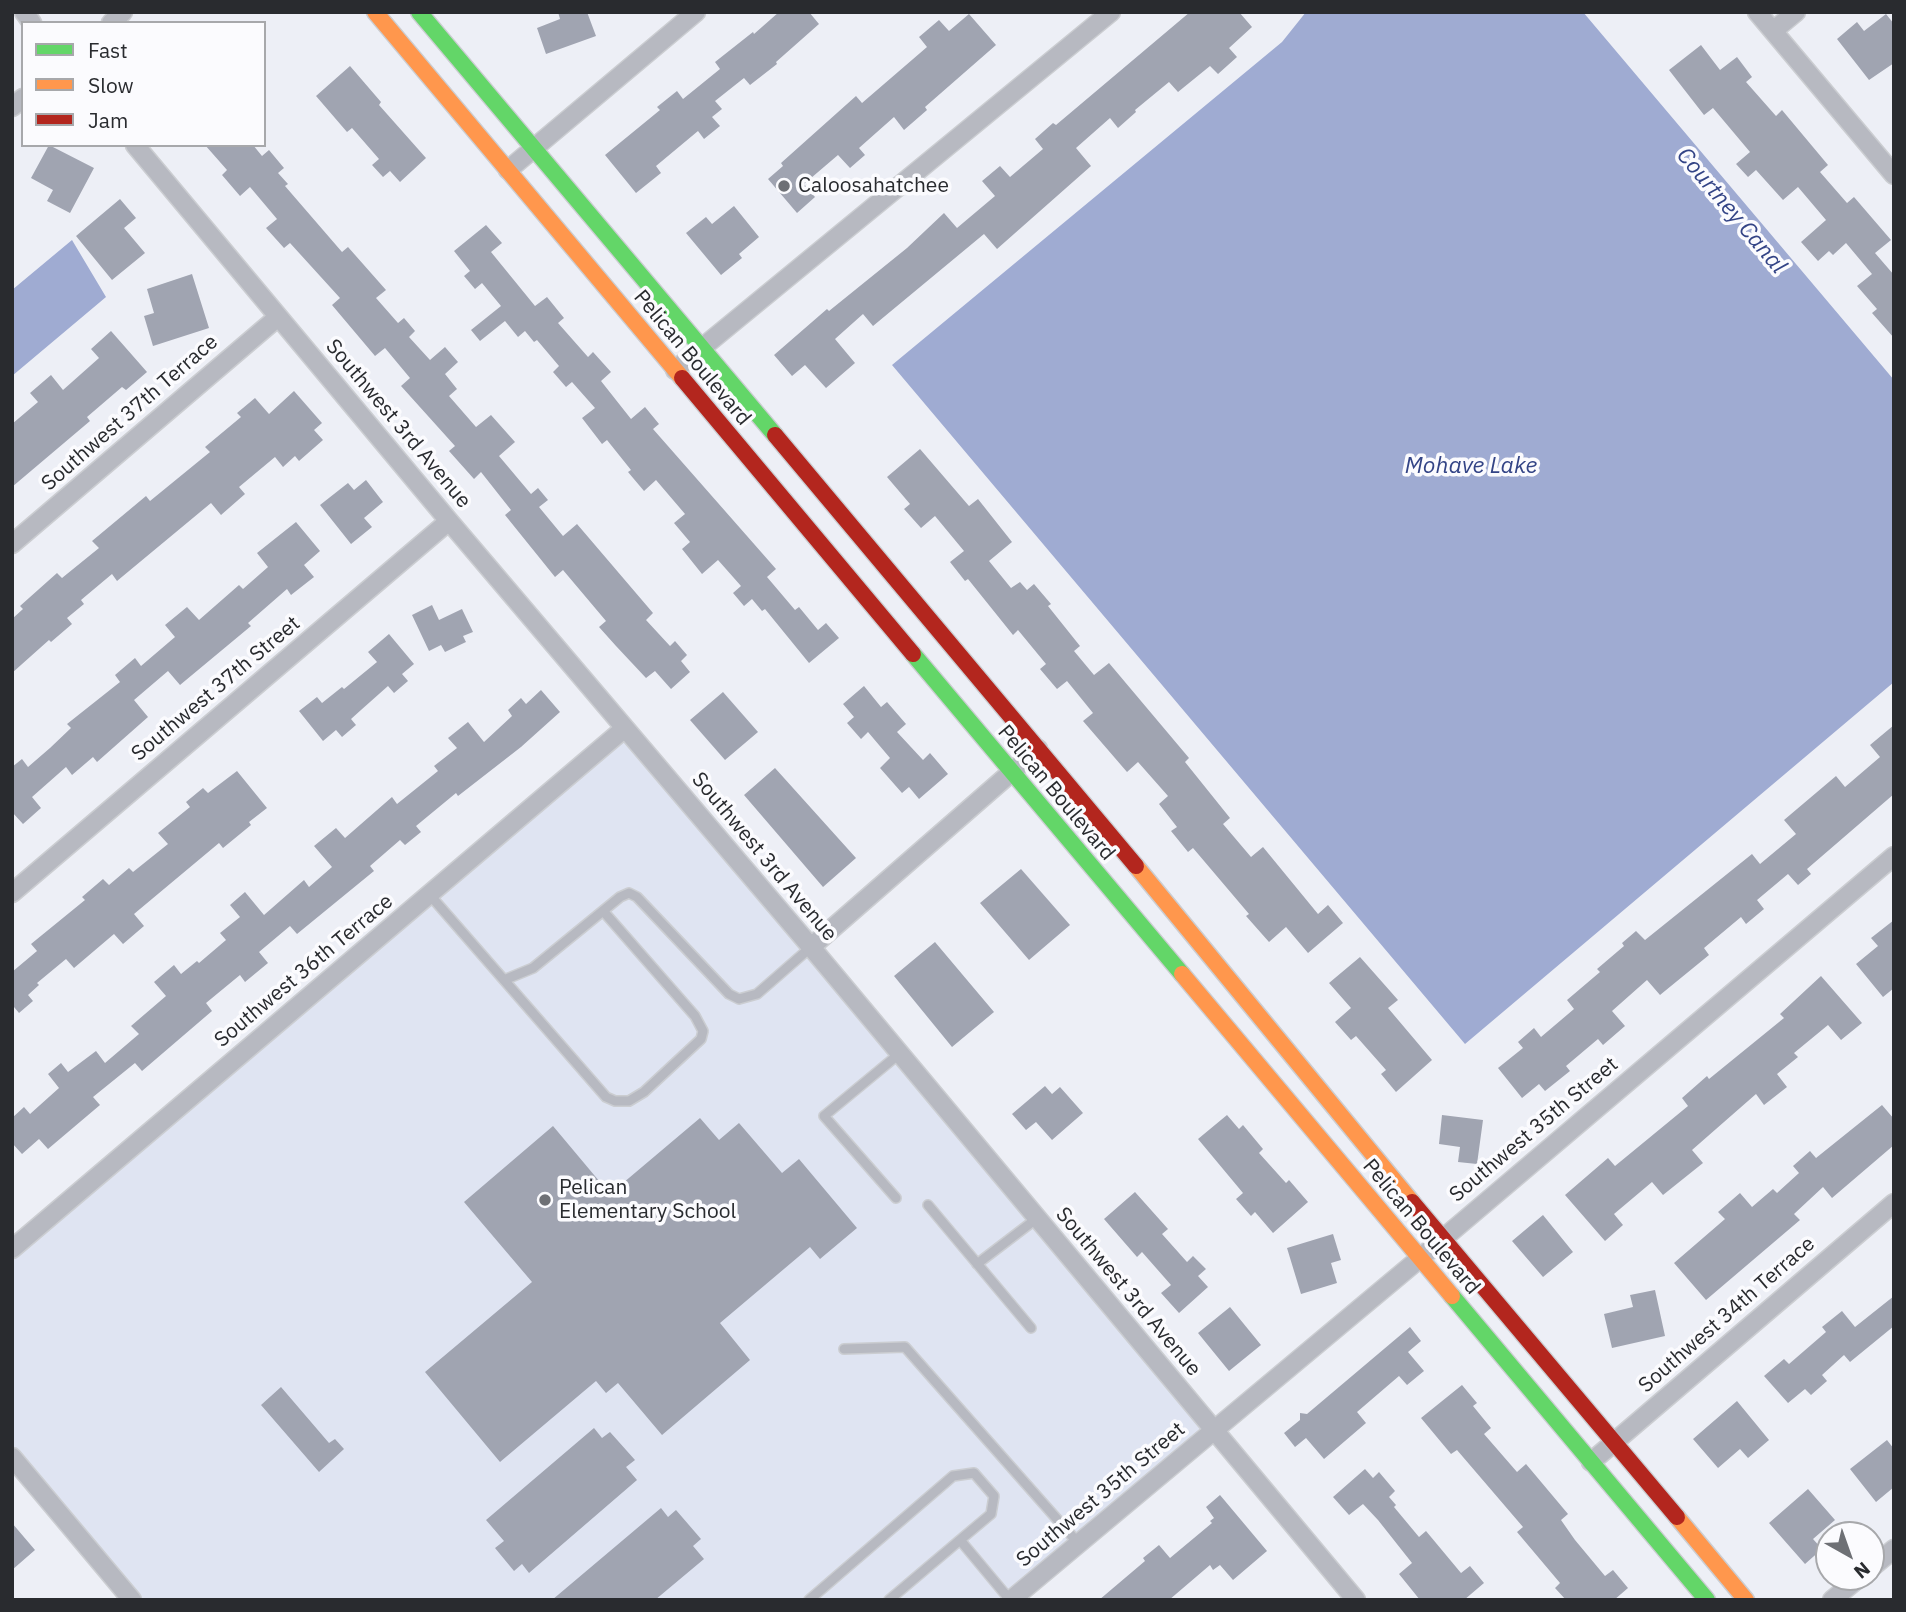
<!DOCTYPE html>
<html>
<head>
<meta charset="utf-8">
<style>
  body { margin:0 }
  #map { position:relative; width:1906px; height:1612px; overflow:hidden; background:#edeff6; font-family:"IBM Plex Sans",sans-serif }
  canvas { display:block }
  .frame { position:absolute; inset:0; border:14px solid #292b2f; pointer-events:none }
  .legend { position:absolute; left:21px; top:21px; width:245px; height:126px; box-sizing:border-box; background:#fbfbfe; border:2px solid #a7a8ab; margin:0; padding:9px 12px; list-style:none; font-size:21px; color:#292b2f }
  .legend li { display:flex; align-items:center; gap:14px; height:35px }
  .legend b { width:35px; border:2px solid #a7a8ab }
  .north { position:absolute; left:1815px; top:1521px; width:70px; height:70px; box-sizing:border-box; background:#fbfbfe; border:2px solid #a7a8ab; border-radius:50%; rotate:140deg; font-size:19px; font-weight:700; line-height:28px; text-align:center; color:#292b2f }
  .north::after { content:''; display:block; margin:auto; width:24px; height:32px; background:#6e7075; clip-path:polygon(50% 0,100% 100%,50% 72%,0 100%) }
</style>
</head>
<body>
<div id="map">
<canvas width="1906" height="1612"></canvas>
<div class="frame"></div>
<ul class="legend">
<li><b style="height:9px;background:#63d668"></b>Fast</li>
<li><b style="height:9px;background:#ff974d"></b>Slow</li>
<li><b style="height:9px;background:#b3261e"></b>Jam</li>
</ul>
<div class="north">N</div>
</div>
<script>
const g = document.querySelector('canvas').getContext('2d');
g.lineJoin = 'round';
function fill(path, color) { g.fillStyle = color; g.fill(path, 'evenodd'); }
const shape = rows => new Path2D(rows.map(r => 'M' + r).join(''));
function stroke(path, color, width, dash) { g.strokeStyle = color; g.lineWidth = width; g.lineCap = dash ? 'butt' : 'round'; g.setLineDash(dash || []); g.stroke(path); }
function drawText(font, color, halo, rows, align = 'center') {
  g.font = font + ' "IBM Plex Sans",sans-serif'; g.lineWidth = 7; g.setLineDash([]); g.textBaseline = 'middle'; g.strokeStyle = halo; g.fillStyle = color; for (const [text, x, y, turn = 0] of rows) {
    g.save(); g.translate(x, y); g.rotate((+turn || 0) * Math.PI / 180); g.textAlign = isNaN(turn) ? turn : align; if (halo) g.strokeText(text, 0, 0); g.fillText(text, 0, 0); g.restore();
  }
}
fill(shape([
  [625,728,1215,1430,1014,1600,133,1600,12,1455,12,1249]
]), '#dfe4f2');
fill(shape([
  [1306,12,1583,12,1894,380,1894,682,1465,1044,892,365,1282,42],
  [72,240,106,297,12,376,12,290]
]), '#9fabd2');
fill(shape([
  [558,12,587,12,596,36,546,54,537,28,560,19],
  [779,12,809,12,819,24,776,62,777,64,750,85,744,78,715,101,722,109,712,117,720,126,704,139,698,131,656,166,661,173,636,193,605,155,660,110,657,107,677,91,683,99,720,69,715,62,753,32,754,34],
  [1190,12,1239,12,1252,27,1229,48,1237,57,1218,74,1210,66,1178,92,1169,82,1135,110,1136,112,1118,128,1110,118,1076,148,1091,166,997,249,984,234,873,326,863,314,835,339,855,363,826,388,805,365,792,376,774,355,827,309,829,311,907,248,944,213,957,228,995,196,982,181,1000,166,1010,177,1043,149,1035,139,1053,123,1056,125],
  [969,14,996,45,925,107,927,110,904,130,894,117,859,148,865,155,850,168,838,155,804,184,815,197,797,213,768,179,783,166,781,163,856,96,862,103,927,47,919,37,939,20,949,31],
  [1886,14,1894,24,1894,63,1869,80,1837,39,1857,22,1864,31],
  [1701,45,1720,70,1737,57,1752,77,1746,82,1776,116,1782,110,1828,165,1820,172,1847,203,1854,197,1891,240,1875,253,1894,275,1894,338,1872,313,1877,309,1857,286,1872,274,1846,243,1833,255,1829,251,1818,261,1801,242,1826,220,1798,187,1783,200,1756,170,1748,177,1736,164,1750,152,1713,108,1704,115,1669,70],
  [350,66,381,102,379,105,426,158,400,182,390,171,383,177,372,165,379,159,352,128,347,132,316,96],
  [49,145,94,168,70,213,47,201,53,190,31,178],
  [205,145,253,145,262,156,269,150,284,168,278,173,288,184,285,186,342,252,348,247,386,290,376,298,398,323,404,318,415,331,409,337,430,360,445,347,458,362,445,374,457,389,449,396,476,427,491,415,515,442,499,456,531,494,538,488,548,500,539,507,563,536,577,524,653,613,646,620,670,646,675,641,687,655,681,661,690,672,671,689,655,671,646,678,616,646,599,627,606,621,563,570,555,577,505,515,511,510,481,472,474,479,449,451,455,446,401,386,410,378,385,348,375,356,332,305,340,298,290,243,284,248,266,228,277,219,250,187,240,196,222,175,227,170],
  [120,199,136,218,124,228,145,253,112,280,76,236],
  [734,206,759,237,739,254,742,258,721,275,686,233,706,217,712,224],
  [486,225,502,243,491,252,535,306,547,297,564,318,558,323,588,357,593,352,611,372,601,381,631,419,645,407,659,424,653,429,776,569,767,577,795,610,799,607,818,630,826,623,839,638,809,663,765,609,762,611,752,599,744,606,733,593,741,586,718,560,702,574,682,549,690,542,674,523,685,514,656,480,644,491,628,472,631,470,607,440,602,444,582,418,595,408,572,382,566,387,553,372,559,366,537,340,534,342,525,331,518,337,505,321,480,341,471,330,501,306,482,283,475,289,464,276,470,271,454,251],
  [192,274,209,328,153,346,144,316,154,313,147,289],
  [111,331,147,372,126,390,122,387,87,417,90,421,12,487,12,424,38,402,30,393,51,375,63,390,99,358,91,349],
  [294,391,322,423,314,430,323,440,299,461,295,456,283,467,275,457,239,487,245,494,221,515,211,503,117,581,112,574,81,600,84,604,67,618,72,624,51,642,49,640,12,673,12,619,23,609,20,606,57,573,62,578,99,548,92,541,146,496,150,501,210,452,205,447,241,417,237,413,255,398,269,414],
  [920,449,969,506,978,499,1012,542,989,561,1011,588,1020,582,1027,590,1034,584,1051,604,1048,606,1080,646,1074,651,1094,675,1109,663,1189,758,1185,762,1230,818,1223,824,1251,857,1263,847,1318,914,1328,905,1343,923,1308,953,1286,927,1269,942,1246,916,1249,914,1193,848,1188,852,1171,831,1177,827,1159,804,1168,796,1138,762,1127,772,1083,721,1093,713,1067,681,1057,689,1040,669,1046,664,1018,630,1013,635,968,579,965,581,950,562,964,551,935,516,921,528,904,509,910,504,887,477],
  [366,480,383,502,364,518,372,527,351,544,320,505,348,483,354,490],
  [296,522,320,551,304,565,314,577,291,595,287,589,248,623,251,626,180,685,168,671,134,700,148,717,97,762,93,757,72,775,66,767,32,797,41,808,23,824,12,812,12,767,22,759,28,767,50,748,71,728,67,724,120,682,115,675,135,658,141,666,175,637,165,625,187,607,199,620,239,585,243,589,268,567,257,553],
  [432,605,439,620,462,609,473,632,463,636,466,642,445,652,441,645,429,651,412,615],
  [389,634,414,664,402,674,408,681,394,693,388,686,361,710,351,719,356,725,342,737,336,730,323,741,299,711,317,697,322,703,342,687,344,689,377,662,368,652],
  [864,686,881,707,887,702,906,724,897,732,923,760,930,753,948,774,919,799,909,787,902,793,880,768,890,758,868,732,861,739,847,723,854,717,843,704],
  [541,690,560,712,521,747,458,796,456,793,416,826,421,832,405,845,400,840,370,866,374,871,297,934,290,926,259,952,268,963,245,982,240,975,206,1003,212,1011,142,1071,135,1063,93,1097,100,1105,48,1149,39,1139,22,1154,12,1143,12,1118,24,1107,30,1114,59,1088,48,1074,61,1063,68,1072,96,1051,105,1063,139,1034,131,1026,166,996,154,982,174,965,181,974,197,961,199,963,226,940,220,933,240,917,230,905,245,892,264,915,304,880,309,887,332,867,314,846,336,828,345,838,392,797,397,804,438,771,434,766,457,748,448,738,468,722,484,742,512,716,508,710,521,698,526,704],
  [723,692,758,732,725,760,690,720],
  [1894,725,1894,794,1807,869,1811,874,1798,885,1788,874,1757,900,1764,909,1746,924,1741,917,1704,948,1709,955,1660,995,1647,980,1612,1011,1625,1026,1603,1045,1598,1039,1566,1066,1570,1071,1545,1091,1539,1084,1522,1098,1498,1068,1523,1048,1518,1042,1534,1028,1541,1037,1574,1009,1567,1000,1600,972,1597,969,1624,946,1622,943,1636,931,1645,940,1752,854,1760,864,1796,834,1784,820,1836,776,1845,787,1880,757,1870,745],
  [775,768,856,858,823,887,744,795],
  [237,771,267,808,249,822,251,825,223,848,219,843,134,914,144,926,123,944,114,934,74,968,66,959,37,983,39,985,28,995,33,1001,19,1013,14,1007,12,1008,12,972,37,951,31,944,85,900,82,897,103,879,109,885,129,868,133,872,168,844,158,833,190,807,186,802,203,788,208,793],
  [1021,869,1070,925,1029,960,980,903],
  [1894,920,1894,988,1883,997,1856,964,1878,946,1871,938],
  [935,942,994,1012,952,1047,894,976],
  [1360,957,1398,1000,1388,1008,1432,1060,1396,1092,1381,1074,1386,1070,1356,1036,1351,1040,1335,1022,1351,1008,1329,983],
  [1821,976,1862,1023,1841,1040,1828,1025,1794,1053,1798,1057,1777,1074,1787,1087,1764,1105,1756,1094,1692,1150,1703,1163,1663,1195,1652,1182,1614,1214,1623,1225,1605,1241,1565,1195,1608,1158,1615,1166,1688,1106,1682,1098,1707,1076,1709,1079,1784,1018,1780,1014],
  [1045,1086,1052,1094,1060,1087,1083,1113,1052,1140,1036,1122,1026,1130,1012,1114],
  [1882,1105,1894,1119,1894,1145,1832,1198,1823,1187,1794,1214,1800,1220,1706,1300,1674,1263,1725,1219,1718,1212,1740,1193,1752,1207,1773,1189,1777,1193,1799,1173,1793,1166,1810,1151,1816,1158],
  [1227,1115,1239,1129,1243,1125,1263,1149,1259,1153,1286,1183,1289,1180,1308,1202,1273,1233,1255,1212,1251,1216,1236,1199,1243,1193,1198,1139],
  [1442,1115,1483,1120,1477,1164,1458,1162,1460,1147,1439,1144],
  [700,1118,719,1140,739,1123,782,1173,799,1159,857,1228,820,1259,810,1247,720,1323,750,1360,662,1435,618,1383,606,1393,596,1381,500,1462,425,1372,532,1282,464,1202,553,1126,610,1194],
  [1135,1192,1168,1229,1162,1234,1187,1262,1193,1256,1206,1269,1198,1276,1208,1287,1179,1313,1161,1293,1171,1285,1142,1252,1137,1257,1104,1219],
  [1543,1215,1573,1252,1543,1277,1512,1241],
  [1333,1234,1341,1260,1331,1263,1337,1283,1301,1294,1287,1248],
  [1655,1290,1665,1336,1612,1348,1604,1314,1633,1307,1630,1295],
  [1894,1296,1894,1326,1850,1362,1844,1355,1822,1375,1827,1381,1811,1395,1805,1389,1788,1403,1764,1376,1784,1359,1789,1364,1826,1332,1822,1327,1842,1311,1855,1327],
  [1230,1307,1261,1345,1229,1371,1198,1333],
  [1410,1327,1421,1341,1408,1352,1424,1371,1407,1385,1399,1376,1357,1412,1366,1423,1324,1459,1306,1438,1295,1447,1284,1433,1300,1420,1300,1413,1307,1414],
  [1462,1385,1477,1403,1473,1406,1491,1428,1484,1434,1517,1472,1526,1464,1568,1514,1561,1520,1575,1540,1605,1576,1613,1570,1628,1588,1614,1600,1566,1600,1555,1588,1560,1583,1517,1532,1523,1527,1457,1450,1451,1454,1421,1418],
  [281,1387,329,1443,335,1439,344,1449,319,1472,261,1405],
  [1737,1401,1769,1440,1748,1458,1740,1449,1718,1468,1693,1439],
  [594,1428,602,1438,610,1432,635,1460,626,1467,637,1480,529,1573,522,1564,514,1571,495,1548,504,1541,486,1520],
  [1887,1440,1894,1449,1894,1487,1876,1502,1850,1469],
  [1365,1469,1373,1478,1379,1472,1395,1491,1389,1497,1396,1505,1394,1507,1419,1537,1426,1531,1461,1573,1470,1566,1484,1583,1464,1600,1420,1600,1399,1574,1412,1563,1378,1520,1363,1504,1349,1515,1333,1497],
  [1808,1489,1835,1520,1813,1539,1822,1549,1805,1564,1769,1523],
  [1220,1495,1267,1551,1233,1580,1220,1565,1213,1570,1210,1565,1169,1600,1099,1600,1145,1561,1143,1558,1159,1545,1170,1558,1212,1523,1210,1521,1214,1518,1206,1507],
  [661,1508,668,1517,676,1510,701,1539,693,1546,704,1559,655,1600,552,1600],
  [12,1523,35,1550,12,1570]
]), '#a0a4b1');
const lane = shape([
  [429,894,606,1097,615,1101,629,1101,644,1092,701,1039,703,1031,695,1016,604,912],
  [504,980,533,968,620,897,629,893,637,897,729,994,739,999,757,994,811,947],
  [896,1198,824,1116,899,1054],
  [928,1205,1031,1328],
  [977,1264,1036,1219],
  [844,1349,905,1347,1079,1544],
  [809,1600,953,1476,974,1473,994,1496,991,1514,960,1540],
  [889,1600,960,1540,1010,1600]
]);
const street = shape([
  [24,12,32,23],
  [1757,12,1894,175],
  [111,23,123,12],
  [1773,31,1796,12],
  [12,107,23,98],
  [135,145,449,521,811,947,1356,1600],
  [508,170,696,12],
  [675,370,1111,12],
  [12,544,278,317],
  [12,893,449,521],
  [811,947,1038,749],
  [12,1249,625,728],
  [12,1457,132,1600],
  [1591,1462,1894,1203],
  [1871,1568,1894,1549],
  [1011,1600,1419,1259,1894,856],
  [1832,1600,1860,1577]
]);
const fast = shape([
  [419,12,775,435],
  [913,654,1182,974],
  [1452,1296,1707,1600]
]);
const slow = shape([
  [375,12,682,378],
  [1136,866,1412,1202],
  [1182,974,1452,1296],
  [1677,1517,1746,1600]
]);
const jam = shape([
  [682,378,913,654],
  [775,435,1136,866],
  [1412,1202,1677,1517]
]);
stroke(lane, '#cbcdd1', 12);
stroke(street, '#cbcdd1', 21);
stroke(fast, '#cbcdd1', 19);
stroke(slow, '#cbcdd1', 19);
stroke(jam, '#cbcdd1', 19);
stroke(lane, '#b7b9c1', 9);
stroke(street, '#b7b9c1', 18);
stroke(fast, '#63d668', 16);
stroke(slow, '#ff974d', 16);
stroke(jam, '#b3261e', 16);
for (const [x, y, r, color] of [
  [784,186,7,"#6e7075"],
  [545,1200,7,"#6e7075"]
]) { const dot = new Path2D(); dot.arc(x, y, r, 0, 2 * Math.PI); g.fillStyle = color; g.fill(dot); stroke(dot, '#fbfbfe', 2.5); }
drawText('21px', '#292b2f', '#fbfbfe', [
  ["Caloosahatchee",798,186],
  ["Pelican",559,1188],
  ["Elementary School",559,1212]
], 'left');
drawText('21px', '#292b2f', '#fbfbfe', [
  ["Pelican Boulevard",692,358,50],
  ["Southwest 37th Terrace",130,413,-41],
  ["Southwest 3rd Avenue",398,424,50],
  ["Southwest 37th Street",216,689,-40],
  ["Pelican Boulevard",1056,793,50],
  ["Southwest 3rd Avenue",764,857,50],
  ["Southwest 36th Terrace",304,971,-40],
  ["Southwest 35th Street",1534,1130,-40],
  ["Pelican Boulevard",1421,1227,50],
  ["Southwest 3rd Avenue",1128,1292,50],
  ["Southwest 34th Terrace",1727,1315,-41],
  ["Southwest 35th Street",1101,1495,-40]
]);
drawText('italic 23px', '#334486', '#fbfbfe', [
  ["Courtney Canal",1731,211,50],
  ["Mohave Lake",1471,466]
]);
</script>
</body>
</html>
